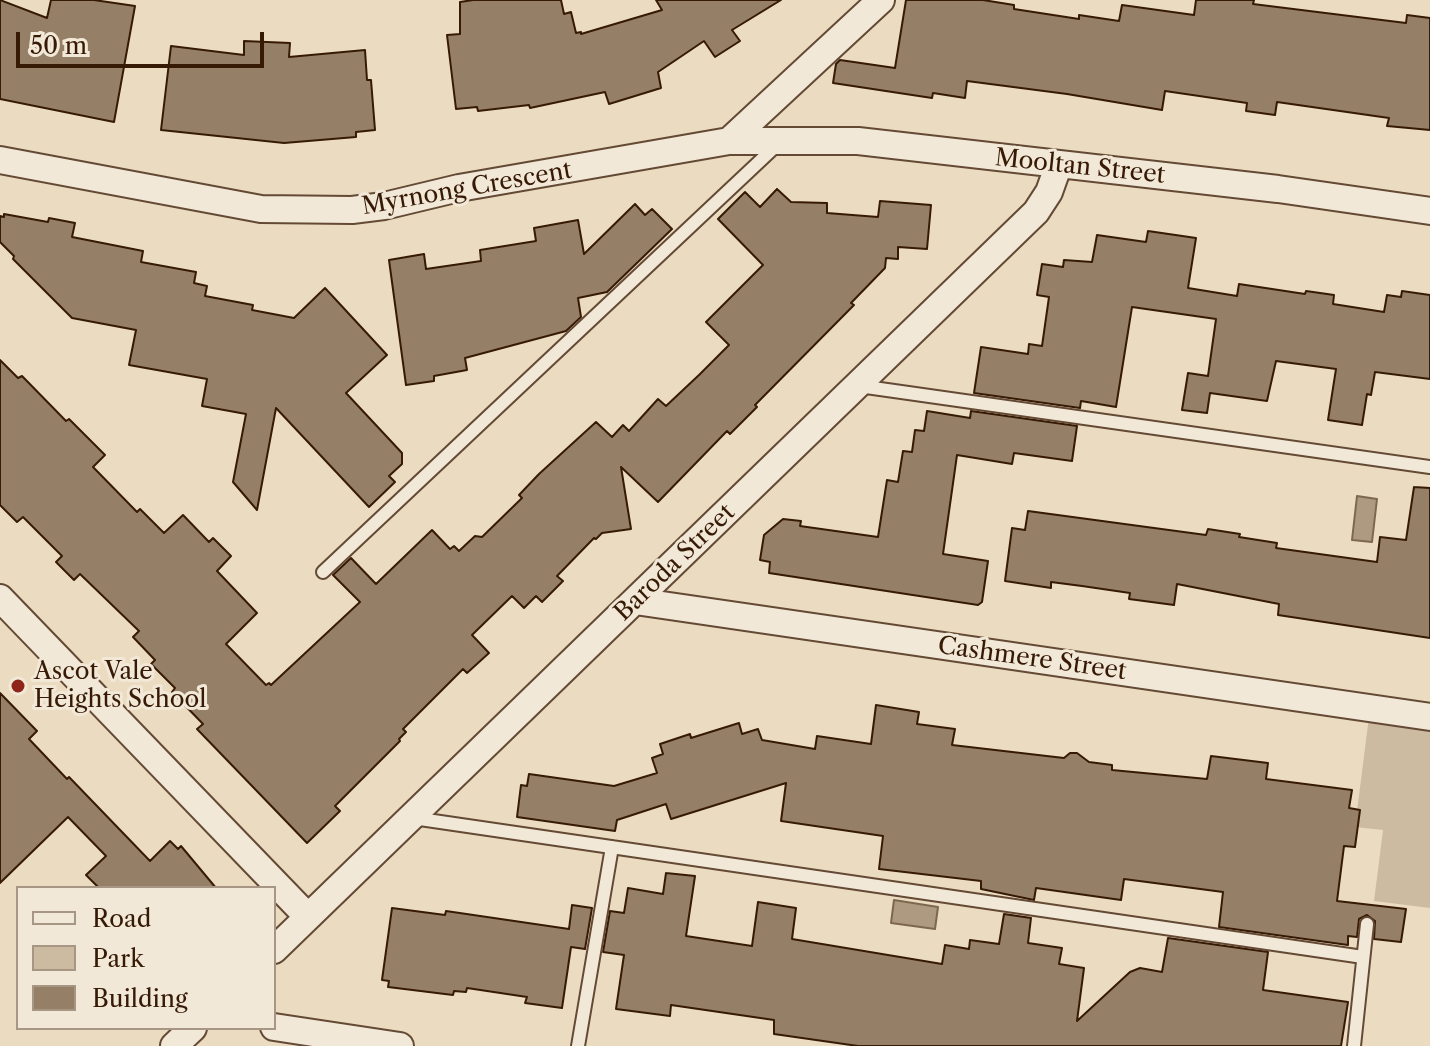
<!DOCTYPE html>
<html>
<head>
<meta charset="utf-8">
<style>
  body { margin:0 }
  #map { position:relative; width:1430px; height:1046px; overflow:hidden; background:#ebdcc1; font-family:"Libre Caslon Text",serif }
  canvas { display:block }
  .legend { position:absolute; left:16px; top:886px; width:260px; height:144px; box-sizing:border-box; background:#f2e8d7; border:2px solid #a79683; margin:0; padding:10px 14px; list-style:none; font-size:24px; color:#371a06 }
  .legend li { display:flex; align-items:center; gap:16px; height:40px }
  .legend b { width:40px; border:2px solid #a79683 }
  .scale { position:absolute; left:16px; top:32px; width:248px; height:36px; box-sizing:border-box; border:4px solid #371a06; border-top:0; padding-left:10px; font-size:24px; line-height:28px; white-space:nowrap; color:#371a06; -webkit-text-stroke:6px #f2e8d7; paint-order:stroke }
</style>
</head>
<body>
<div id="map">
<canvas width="1430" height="1046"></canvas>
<ul class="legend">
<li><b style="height:10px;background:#f2e8d7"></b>Road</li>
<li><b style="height:22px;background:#ccbba1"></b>Park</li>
<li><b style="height:22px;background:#957f67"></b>Building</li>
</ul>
<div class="scale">50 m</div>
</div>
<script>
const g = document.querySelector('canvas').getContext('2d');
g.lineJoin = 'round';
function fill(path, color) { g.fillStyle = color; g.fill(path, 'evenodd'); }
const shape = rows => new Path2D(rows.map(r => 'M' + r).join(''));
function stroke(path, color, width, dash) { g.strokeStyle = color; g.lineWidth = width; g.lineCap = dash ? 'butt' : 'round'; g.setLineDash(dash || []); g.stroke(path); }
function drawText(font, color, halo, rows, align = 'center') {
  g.font = font + ' "Libre Caslon Text",serif'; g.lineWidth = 6; g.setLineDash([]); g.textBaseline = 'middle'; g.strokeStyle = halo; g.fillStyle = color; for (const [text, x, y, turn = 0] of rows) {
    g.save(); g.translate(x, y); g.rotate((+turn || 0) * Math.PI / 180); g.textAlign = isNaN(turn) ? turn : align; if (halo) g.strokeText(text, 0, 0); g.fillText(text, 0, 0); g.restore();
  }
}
fill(shape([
  [1370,709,1430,717,1430,908,1374,901,1383,830,1355,827]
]), '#ccbba1');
const water = shape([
  [1357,496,1377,499,1372,542,1352,540,1357,496],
  [894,900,938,907,935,929,891,923,894,900]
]);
fill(water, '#ae9a81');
stroke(water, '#7e6750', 2);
const building = shape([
  [0,0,47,18,51,0,94,0,135,6,114,122,0,99,0,0],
  [473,0,561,0,564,14,571,12,576,33,581,32,581,34,662,10,656,0,781,0,732,30,740,41,715,57,704,41,658,72,661,88,609,104,605,92,530,108,529,105,478,111,477,107,456,109,447,35,460,34,460,2,473,0],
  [906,0,983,0,1014,5,1014,9,1079,19,1079,15,1119,21,1122,5,1194,15,1196,0,1254,0,1253,4,1406,23,1407,15,1430,18,1430,130,1387,126,1389,118,1277,102,1275,115,1246,111,1247,103,1165,91,1162,110,1067,94,967,81,965,98,933,93,932,98,833,83,836,64,840,60,895,68,906,0],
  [244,41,290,43,289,57,365,50,367,80,371,80,375,130,356,132,356,137,284,143,161,130,171,46,244,55,244,41],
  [777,189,791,202,827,203,827,213,878,217,880,201,931,205,927,249,898,247,898,259,886,258,885,268,851,303,854,305,755,405,757,407,730,434,727,431,658,502,621,467,631,529,602,533,596,539,594,538,557,576,563,581,542,602,536,596,524,608,512,596,472,635,489,653,467,673,463,669,403,729,406,732,399,739,400,741,335,806,340,811,307,843,197,729,203,724,172,692,175,688,151,664,155,660,133,637,139,631,80,574,74,580,56,562,62,556,23,517,17,522,0,505,0,360,18,378,22,376,66,421,69,419,105,455,93,467,137,512,140,509,164,533,183,515,209,542,213,538,231,556,217,571,257,613,226,644,266,685,269,683,271,685,360,602,333,575,351,558,376,584,432,530,450,549,454,546,459,551,475,536,482,537,522,498,519,495,539,474,596,422,612,437,623,425,629,431,658,399,666,406,699,375,729,345,706,322,763,265,718,219,745,192,760,207,777,189],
  [635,204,645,215,652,209,672,229,607,292,578,298,581,317,566,331,465,358,467,370,434,376,434,381,406,385,389,260,424,254,426,269,481,261,480,250,536,241,534,228,578,220,584,254,635,204],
  [4,214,48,222,49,218,75,223,72,237,143,251,141,262,196,272,194,283,207,286,205,296,253,305,252,310,294,318,325,288,387,355,346,393,402,453,402,464,389,476,395,482,369,507,276,408,257,510,233,482,246,414,202,406,207,379,129,365,136,330,72,318,13,259,14,256,0,242,0,216,4,217,4,214],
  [1148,231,1196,238,1188,288,1237,296,1239,284,1305,294,1306,291,1334,295,1333,304,1384,312,1387,295,1401,297,1402,291,1430,295,1430,379,1375,372,1371,395,1367,394,1362,425,1328,420,1336,369,1276,361,1267,401,1210,393,1207,413,1182,410,1188,373,1208,376,1216,319,1132,307,1116,407,1081,401,1080,408,974,393,981,347,1028,354,1029,344,1042,346,1049,297,1037,295,1042,264,1063,267,1064,260,1092,262,1097,235,1146,242,1148,231],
  [927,411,970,418,971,411,1077,426,1072,461,1014,453,1012,464,957,455,943,554,988,561,982,602,978,605,769,573,770,562,760,560,764,535,783,519,801,521,800,526,878,537,887,480,898,482,903,451,912,452,915,430,924,431,927,411],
  [1414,487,1430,488,1430,638,1278,615,1279,604,1177,584,1174,605,1129,599,1130,593,1082,586,1051,582,1051,588,1005,581,1012,528,1025,530,1028,511,1206,535,1208,529,1240,534,1239,537,1277,543,1276,548,1377,562,1380,537,1406,540,1414,487],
  [0,693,37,731,29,739,67,779,69,777,150,861,170,841,178,849,181,846,216,888,99,888,86,875,106,856,68,817,0,883,0,693],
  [876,705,919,712,917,724,955,729,952,745,1064,758,1070,753,1077,753,1089,762,1112,765,1112,770,1207,779,1211,756,1268,763,1266,779,1352,790,1349,808,1360,810,1355,847,1344,846,1337,901,1406,909,1401,942,1374,939,1375,921,1367,915,1359,919,1357,937,1348,936,1348,945,1219,927,1223,892,1124,879,1121,900,1036,888,1034,900,981,889,981,881,879,869,883,836,781,821,786,783,671,819,666,804,617,820,615,831,517,817,521,785,527,786,529,774,614,786,657,773,652,758,663,754,660,744,690,734,691,738,739,723,742,734,758,729,762,740,815,749,817,736,871,744,876,705],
  [666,873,695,876,686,936,752,946,758,902,796,908,792,939,942,964,945,945,969,949,970,940,999,944,1004,914,1031,918,1028,943,1062,948,1059,964,1084,968,1077,1021,1130,972,1140,968,1162,972,1168,938,1268,952,1263,990,1348,1002,1341,1046,858,1046,774,1034,774,1020,671,1005,670,1016,616,1009,624,955,603,952,610,911,624,913,628,888,663,894,666,873],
  [572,905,592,908,585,949,571,947,562,1008,525,1003,527,997,467,988,466,992,454,991,453,995,388,987,389,981,382,980,392,908,445,915,446,911,569,929,572,905]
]);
fill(building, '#957f67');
stroke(building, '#371a06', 2);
const lane = shape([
  [859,386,1430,467],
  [323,572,778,144],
  [413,818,1363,957],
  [578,1046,612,847],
  [1354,1046,1367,924]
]);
const street = shape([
  [729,141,881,0],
  [0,160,261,209,352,210,384,206,459,188,729,141,858,141,1278,189,1430,211],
  [0,598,308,917],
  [635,601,1430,717],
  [274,950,1036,212,1049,192,1059,164],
  [274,1027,400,1046],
  [174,1046,193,1028]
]);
stroke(lane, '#644a35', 16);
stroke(street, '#644a35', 30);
stroke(lane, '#f2e8d7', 12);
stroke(street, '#f2e8d7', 26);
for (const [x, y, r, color] of [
  [18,686,8,"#8f2418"]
]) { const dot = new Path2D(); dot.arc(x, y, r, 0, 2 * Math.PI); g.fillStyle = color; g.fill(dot); stroke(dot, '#f2e8d7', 3); }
drawText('24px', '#371a06', '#f2e8d7', [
  ["Mooltan Street",1080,167,6],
  ["Myrnong Crescent",467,189,-10],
  ["Baroda Street",675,563,-44],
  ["Cashmere Street",1032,659,8]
]);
drawText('24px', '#371a06', '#f2e8d7', [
  ["Ascot Vale",34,672],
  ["Heights School",34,700]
], 'left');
</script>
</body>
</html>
